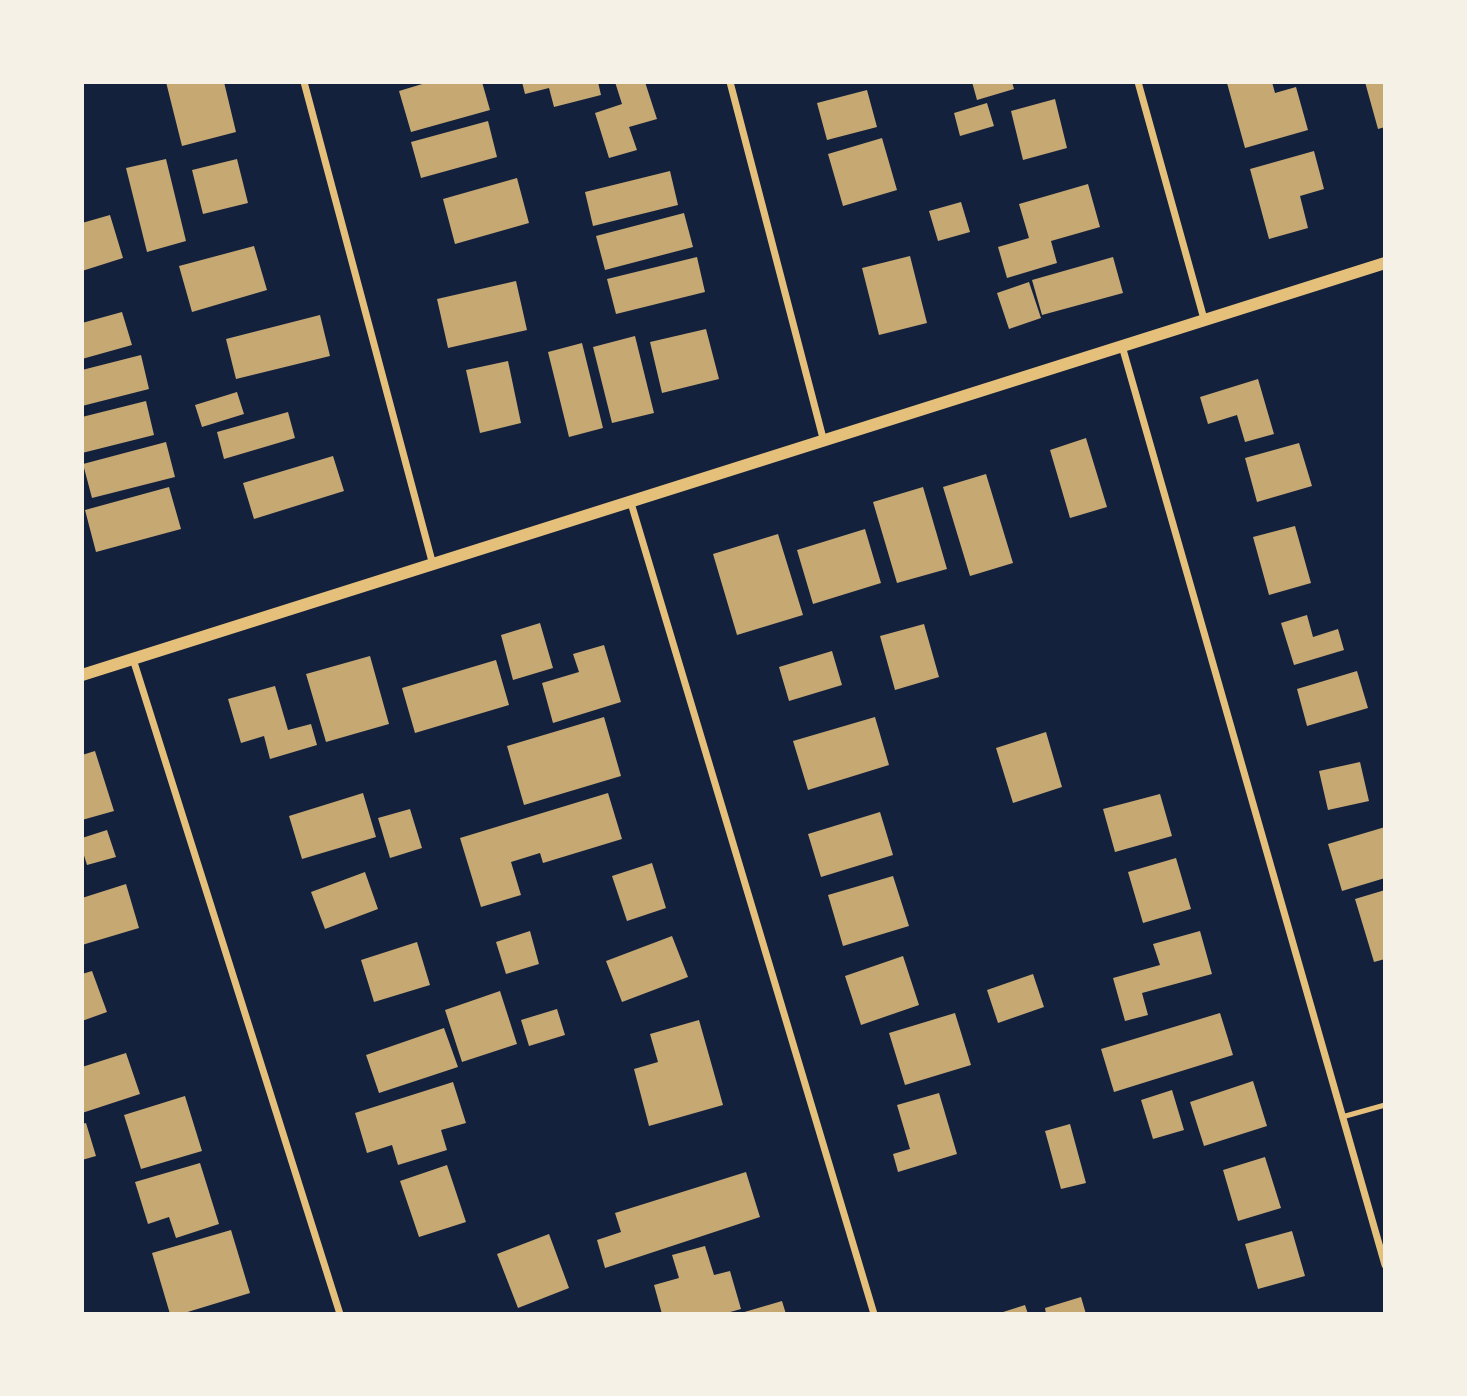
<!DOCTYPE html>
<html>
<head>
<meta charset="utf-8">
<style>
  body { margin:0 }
  #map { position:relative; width:1467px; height:1396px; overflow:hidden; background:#14213d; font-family:Raleway,sans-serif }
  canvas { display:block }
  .frame { position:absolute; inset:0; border:84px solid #f6f1e7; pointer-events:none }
</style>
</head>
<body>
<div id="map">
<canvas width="1467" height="1396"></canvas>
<div class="frame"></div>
</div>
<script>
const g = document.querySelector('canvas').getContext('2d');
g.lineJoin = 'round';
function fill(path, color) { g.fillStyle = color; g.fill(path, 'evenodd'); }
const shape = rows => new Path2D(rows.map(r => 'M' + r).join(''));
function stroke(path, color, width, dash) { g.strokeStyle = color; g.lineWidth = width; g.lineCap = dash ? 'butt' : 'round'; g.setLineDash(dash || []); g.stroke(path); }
fill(shape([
  [166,82,224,82,236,132,182,146],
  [429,82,482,82,490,110,411,132,399,91],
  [522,82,598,82,601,95,554,107,549,88,525,94],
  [615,82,645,82,657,119,629,127,637,150,609,158,595,113,622,104],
  [972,82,1012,82,1014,89,977,100],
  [1272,82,1275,93,1296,87,1308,130,1245,148,1227,83],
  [1365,82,1385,82,1385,127,1378,129],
  [867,90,877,127,827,140,817,103],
  [1055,99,1067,148,1023,160,1011,111],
  [987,103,994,126,960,136,954,113],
  [488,121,497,157,421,178,411,142],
  [882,138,897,190,843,206,828,154],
  [1314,151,1324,189,1300,196,1308,228,1269,239,1250,169],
  [166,159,186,241,147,252,126,168],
  [237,159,248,203,203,214,192,170],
  [670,171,678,205,593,226,585,192],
  [517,178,529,223,455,244,443,199],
  [1088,184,1100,227,1051,241,1057,263,1007,278,998,247,1029,238,1019,204],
  [961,202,970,232,938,241,929,211],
  [684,213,693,247,605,270,596,236],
  [110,215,123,258,82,271,82,223],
  [254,246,267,290,192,312,179,266],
  [910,256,927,323,879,335,862,268],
  [697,257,705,292,616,314,607,279],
  [1113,257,1123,293,1042,315,1032,280],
  [516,281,527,330,448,348,437,299],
  [1029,282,1041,318,1009,329,997,293],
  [122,312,132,345,82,359,82,323],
  [320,315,330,356,236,379,226,339],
  [706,329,719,379,662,393,650,342],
  [635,336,654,413,612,423,593,347],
  [582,343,603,428,569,437,548,352],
  [141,355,149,389,82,406,82,370],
  [508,361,521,423,480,433,466,370],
  [1258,379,1274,434,1245,442,1237,415,1208,424,1200,397],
  [237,392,244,414,202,427,195,405],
  [146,401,154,435,82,453,82,417],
  [288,412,295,438,224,459,217,432],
  [1086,438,1107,507,1070,518,1050,450],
  [166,442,175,477,92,498,83,464],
  [1299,443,1312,486,1257,502,1245,458],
  [333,456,344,491,254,519,243,483],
  [986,474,1013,563,970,576,943,487],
  [169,487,181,529,96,552,85,510],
  [923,487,947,569,897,583,873,502],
  [1295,526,1311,583,1269,595,1253,537],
  [865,529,881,583,813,604,797,550],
  [778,534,803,615,737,635,713,554],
  [1307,615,1313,637,1338,629,1344,650,1294,665,1281,623],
  [540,623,553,668,513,680,501,635],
  [924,624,939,677,895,690,880,636],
  [604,645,621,702,553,723,542,683,579,672,573,654],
  [832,651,842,685,789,701,779,667],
  [370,656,389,724,326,742,306,674],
  [496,660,509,705,415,733,402,688],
  [1357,671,1368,708,1307,726,1297,689],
  [275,686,288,730,311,724,317,745,270,759,264,736,241,743,228,699],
  [604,717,621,776,524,805,507,746],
  [875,717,889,765,808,790,793,741],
  [1046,732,1062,787,1013,803,996,748],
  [95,751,114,811,82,820,82,755],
  [1360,762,1369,801,1328,810,1319,771],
  [363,793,376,837,302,859,289,816],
  [608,793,622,839,543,863,540,853,511,862,521,895,481,907,460,838],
  [1160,794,1172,836,1115,852,1103,809],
  [410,809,422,848,390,858,378,818],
  [880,812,893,855,821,877,808,834],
  [1385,827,1385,878,1342,891,1328,844],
  [107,830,116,857,87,865,82,849,82,838],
  [1176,858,1191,909,1143,923,1128,872],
  [652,863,666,908,627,921,612,876],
  [365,872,378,909,325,929,311,892],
  [893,876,909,926,843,946,828,895],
  [126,884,139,928,82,945,82,898],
  [1385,890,1385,959,1374,962,1355,899],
  [530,931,539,964,506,974,496,942],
  [1200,931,1212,974,1142,993,1148,1015,1125,1021,1113,978,1160,965,1153,944],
  [672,936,688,977,622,1002,606,961],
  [417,942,430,985,374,1002,361,960],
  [903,956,919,1005,861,1025,845,976],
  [92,971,107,1012,82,1021,82,974],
  [1033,974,1044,1007,998,1023,987,990],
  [500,991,517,1044,462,1062,445,1010],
  [557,1009,565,1035,529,1046,521,1020],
  [955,1013,971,1065,905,1085,889,1033],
  [1220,1013,1233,1055,1114,1092,1101,1049],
  [699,1020,723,1105,649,1126,634,1069,658,1062,650,1034],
  [444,1028,458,1067,379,1093,366,1055],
  [126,1053,140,1094,82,1113,82,1067],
  [1253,1081,1267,1126,1204,1146,1190,1102],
  [453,1082,466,1123,441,1130,447,1150,398,1165,392,1145,367,1153,355,1113],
  [1172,1090,1184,1130,1153,1139,1141,1100],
  [939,1093,957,1154,898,1172,893,1154,910,1149,897,1105],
  [185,1096,202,1151,141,1169,124,1115],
  [86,1123,96,1156,82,1160,82,1124],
  [1070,1124,1086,1183,1061,1189,1045,1131],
  [1265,1157,1281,1208,1238,1221,1223,1170],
  [200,1163,219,1224,176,1238,169,1217,148,1224,135,1182],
  [447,1165,466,1222,419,1237,400,1181],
  [746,1172,760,1217,605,1268,597,1240,621,1232,615,1213],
  [231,1230,250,1293,181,1314,170,1314,152,1253],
  [1292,1231,1305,1276,1258,1289,1245,1244],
  [549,1234,569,1288,518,1308,497,1254],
  [705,1246,714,1275,730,1271,741,1309,723,1314,662,1314,654,1285,679,1278,672,1255],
  [1081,1297,1086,1314,1046,1314,1045,1308],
  [782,1301,786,1314,741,1314,741,1313],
  [1025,1305,1028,1314,1000,1314,1000,1313]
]), '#c6a872');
stroke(shape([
  [1342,1117,1385,1105]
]), '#e5c07b', 5);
stroke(shape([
  [304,82,433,565],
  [730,82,824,442],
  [1138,82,1204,319],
  [1122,346,1385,1265],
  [631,503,874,1314],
  [133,659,340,1314]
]), '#e5c07b', 7);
stroke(shape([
  [82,675,1385,263]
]), '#e5c07b', 12);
</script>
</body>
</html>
